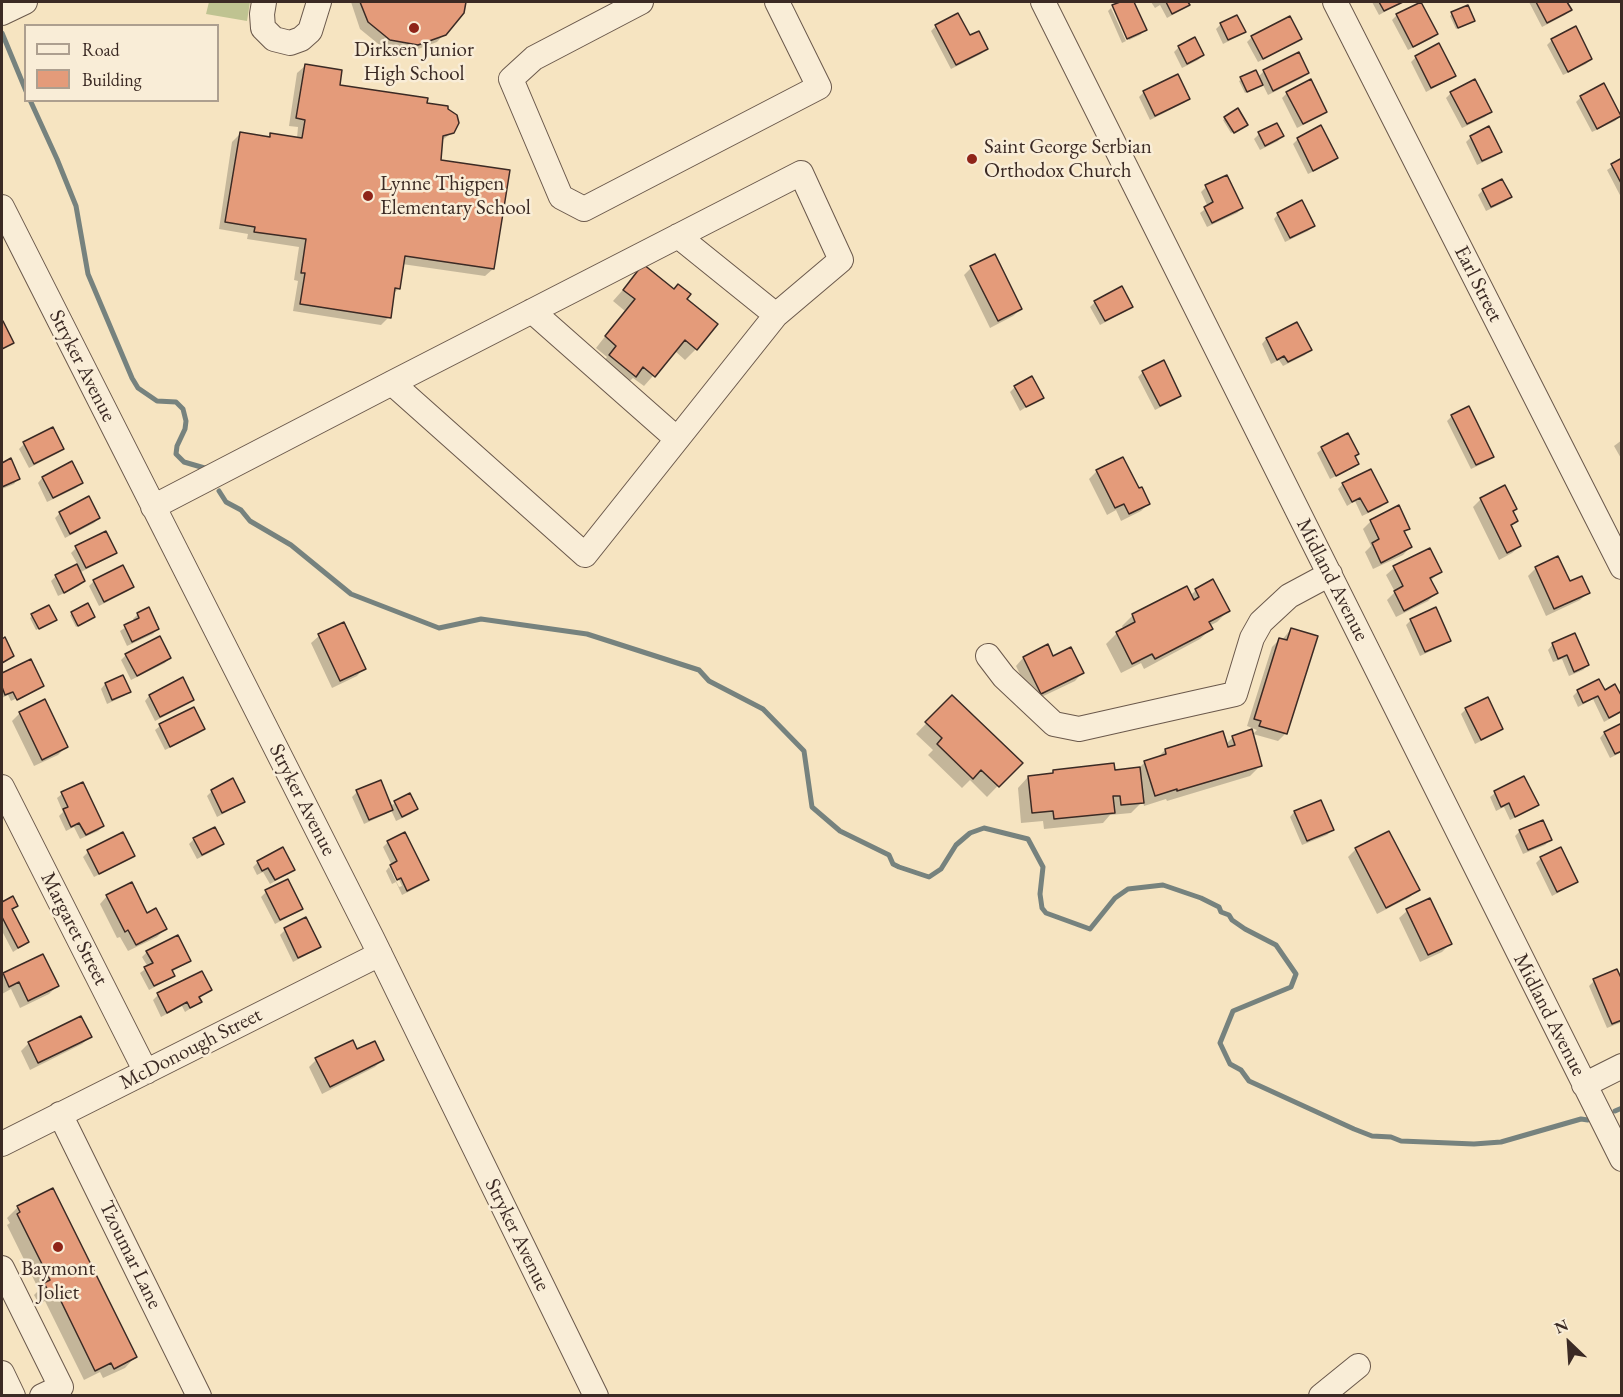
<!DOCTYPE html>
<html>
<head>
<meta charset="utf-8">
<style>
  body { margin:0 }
  #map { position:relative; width:1623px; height:1397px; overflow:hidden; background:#f6e4c1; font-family:"EB Garamond",serif }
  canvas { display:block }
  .frame { position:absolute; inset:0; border:3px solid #3b2a24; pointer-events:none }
  .legend { position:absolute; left:24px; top:24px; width:195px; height:78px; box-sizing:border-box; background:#f9edd7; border:2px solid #ad9f8f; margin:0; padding:8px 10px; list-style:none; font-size:18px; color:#3b2a24 }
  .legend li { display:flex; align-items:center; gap:12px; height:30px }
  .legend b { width:30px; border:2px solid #ad9f8f }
  .north { position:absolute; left:1539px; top:1313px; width:60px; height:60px; -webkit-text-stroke:4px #f9edd7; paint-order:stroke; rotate:335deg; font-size:16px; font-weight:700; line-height:24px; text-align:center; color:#3b2a24 }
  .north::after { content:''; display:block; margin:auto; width:21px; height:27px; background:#3b2a24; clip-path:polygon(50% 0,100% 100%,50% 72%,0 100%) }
</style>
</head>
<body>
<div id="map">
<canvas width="1623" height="1397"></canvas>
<div class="frame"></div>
<ul class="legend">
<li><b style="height:8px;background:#f9edd7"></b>Road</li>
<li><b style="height:16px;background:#e49b7a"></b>Building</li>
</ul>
<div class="north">N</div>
</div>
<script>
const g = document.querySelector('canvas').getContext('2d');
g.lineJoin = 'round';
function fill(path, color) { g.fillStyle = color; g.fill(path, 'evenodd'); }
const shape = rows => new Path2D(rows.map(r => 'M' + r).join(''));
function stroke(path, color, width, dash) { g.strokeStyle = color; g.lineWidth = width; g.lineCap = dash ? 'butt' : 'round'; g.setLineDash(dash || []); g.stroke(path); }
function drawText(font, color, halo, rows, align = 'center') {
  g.font = font + ' "EB Garamond",serif'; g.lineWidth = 5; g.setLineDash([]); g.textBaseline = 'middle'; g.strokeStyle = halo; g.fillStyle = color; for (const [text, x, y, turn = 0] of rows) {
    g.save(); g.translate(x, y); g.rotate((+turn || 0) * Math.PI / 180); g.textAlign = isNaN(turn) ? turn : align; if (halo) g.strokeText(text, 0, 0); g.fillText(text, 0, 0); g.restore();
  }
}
fill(shape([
  [209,2,250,2,247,21,206,14]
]), '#bfc391');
fill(shape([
  [351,2,465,2,463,13,437,42,410,52,382,47,360,29],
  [1124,2,1133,2,1145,30,1140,35,1129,40,1113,6],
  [1151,2,1187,2,1188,5,1183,9,1167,18,1160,5,1155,8],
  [1372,2,1402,2,1379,15],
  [1529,2,1565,2,1570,10,1565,15,1542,27],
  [1111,8,1126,41,1122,43,1108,11],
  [1452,14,1473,21,1456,29,1450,16],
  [1397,15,1436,34,1431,39,1408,50,1392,20],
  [1221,24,1244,31,1239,36,1223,44,1216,29],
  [936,26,969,37,986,49,981,54,951,69,931,31],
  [1252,37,1300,38,1295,43,1258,62,1247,42],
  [1552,40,1591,59,1586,64,1563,75,1547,45],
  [1179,47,1203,55,1198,60,1182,68,1174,52],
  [1416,57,1454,75,1449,80,1426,92,1411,62],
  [305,66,338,86,425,104,453,132,441,141,440,161,493,269,485,276,402,264,399,288,393,294,389,317,381,325,293,311,298,281,294,280,299,247,247,239,248,234,219,229,232,142,240,134,267,138,271,134,297,138,298,127,289,126,297,73],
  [1264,71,1307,73,1302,78,1268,95,1262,83,1245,93,1239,81,1255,72,1258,77],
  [1144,92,1189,99,1184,103,1150,120,1139,97],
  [1287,93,1326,112,1321,116,1297,128,1282,98],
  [1451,93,1490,112,1485,117,1462,128,1446,98],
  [1581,97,1620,116,1615,121,1592,132,1576,102],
  [1237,110,1246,124,1231,133,1223,120],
  [1320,127,1336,158,1331,163,1308,174,1293,144,1298,139],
  [1259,134,1282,136,1278,141,1260,150,1254,139],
  [1471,137,1500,151,1496,156,1477,165,1466,142],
  [1622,160,1622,199,1607,170],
  [1206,187,1242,208,1237,213,1207,227,1200,213,1208,207,1201,192],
  [1483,190,1510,197,1505,202,1486,211,1478,195],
  [1278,214,1313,226,1308,231,1285,242,1274,219],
  [644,266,685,299,696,349,685,360,675,351,644,386,633,378,624,386,600,366,607,357,596,348,625,311,613,301],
  [971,268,1021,309,1013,316,990,328,964,275],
  [1095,302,1131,306,1126,311,1100,325,1090,307],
  [2,323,12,342,2,350],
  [1297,324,1310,350,1305,355,1283,366,1279,360,1271,364,1262,344,1266,339],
  [1143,372,1179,395,1175,400,1155,410,1138,377],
  [1015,387,1042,397,1020,411,1010,392],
  [1452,416,1493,456,1488,461,1471,469,1447,421],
  [53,429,63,448,58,453,29,468,19,449,24,444],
  [1622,440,1622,460,1614,446],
  [1322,449,1357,454,1354,457,1357,464,1352,468,1330,479,1317,453],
  [10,460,18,479,14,484,2,489,2,464],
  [71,463,81,483,76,488,47,502,38,483,42,478],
  [1097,471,1138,490,1148,504,1141,511,1121,521,1116,510,1107,515,1089,479],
  [1343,484,1386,502,1381,507,1362,516,1355,501,1347,506,1338,489],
  [1481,499,1515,509,1512,512,1516,521,1510,527,1520,546,1512,553,1499,560,1473,507],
  [60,513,99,518,94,523,65,538,55,518],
  [1371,521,1408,528,1404,533,1410,547,1403,555,1373,569,1365,552,1371,546,1363,529],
  [76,548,115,552,110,557,79,573,84,581,79,586,58,596,51,581,56,576,78,565,71,553],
  [122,567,132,586,128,591,99,606,89,586,94,581],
  [1394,568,1440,572,1430,581,1436,593,1428,601,1396,617,1387,600,1395,592,1386,575],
  [1536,568,1569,583,1588,593,1580,600,1546,616,1528,576],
  [1213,582,1228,611,1217,622,1209,626,1211,629,1200,639,1144,669,1141,663,1121,673,1106,644,1116,634,1124,630,1122,626,1132,616,1186,588,1190,596,1196,590],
  [87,605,93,617,76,627,70,615],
  [148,609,157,629,153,634,127,646,120,631,134,622,133,619,138,614],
  [32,616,53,621,36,630,30,618],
  [1411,620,1449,640,1444,645,1420,656,1406,625],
  [1291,629,1316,637,1285,734,1278,741,1253,734,1257,730,1247,726,1272,647,1280,639,1282,640],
  [1574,635,1588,665,1583,670,1569,676,1562,659,1553,662,1548,650,1552,645],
  [319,636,364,668,357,676,332,688,311,643],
  [4,639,13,656,2,664,2,640],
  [126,655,169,658,165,663,131,680,121,660],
  [1023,658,1052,658,1082,673,1075,681,1033,701,1016,666],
  [30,661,43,686,39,689,39,687,11,701,8,695,2,698,2,675],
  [123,677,129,691,124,696,107,704,101,689,105,684],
  [183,680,193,699,188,704,155,721,145,701,149,696],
  [1578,691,1604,692,1622,700,1622,712,1604,722,1593,699,1578,707,1573,696],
  [952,697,1020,763,987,797,970,780,962,788,928,755,933,750,916,734],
  [1466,709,1502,728,1497,733,1475,744,1461,714],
  [20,713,66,747,58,755,34,766,12,721],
  [1621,725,1622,752,1610,758,1600,738,1604,733],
  [160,726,203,729,198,734,165,750,155,730],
  [1233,737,1261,765,1250,776,1167,801,1166,799,1144,806,1143,801,1131,813,1110,815,1103,823,1044,829,1043,821,1021,823,1018,788,1028,777,1050,775,1054,771,1114,771,1139,768,1145,762,1156,759,1165,750,1226,744],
  [1523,778,1537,804,1532,809,1510,820,1504,807,1496,811,1490,797,1495,793],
  [82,784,103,826,98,831,80,839,74,827,66,831,59,816,63,812,57,798,62,794],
  [212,791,243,801,238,806,217,817,207,796],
  [357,792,390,806,410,795,416,809,411,814,396,821,391,810,386,814,364,824,352,797],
  [1320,802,1332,830,1327,835,1302,845,1290,817,1294,812],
  [1520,831,1550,840,1545,845,1523,854,1515,836],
  [1388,833,1418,889,1410,897,1377,914,1348,857,1355,850],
  [194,839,222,844,217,849,197,859,189,844],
  [388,842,427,880,422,885,402,895,396,882,392,884,386,871,389,867,399,887,402,886,383,847],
  [88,852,133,855,128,860,94,877,83,857],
  [1541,858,1576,882,1571,886,1552,896,1536,863],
  [258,862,293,870,288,874,270,884,263,872,257,875,253,867],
  [287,881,301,908,296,913,275,924,261,897,266,892],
  [107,896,165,929,157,937,128,951,120,937,117,938,100,904],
  [12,898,16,905,11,910,28,942,13,952,2,931,2,904],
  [1407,911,1450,944,1442,952,1420,962,1399,918],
  [306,919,319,947,314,951,293,962,280,935,285,930],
  [147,952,189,960,184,965,171,972,173,975,168,980,149,990,140,973,148,967,142,957],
  [42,956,57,986,49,994,20,1008,11,989,2,994,2,977],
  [202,973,210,990,199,998,200,1002,185,1012,182,1006,161,1017,153,1000,158,995],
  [1594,981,1622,984,1622,1022,1607,1028,1589,986],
  [90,1037,82,1044,30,1070,21,1051,29,1043],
  [357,1051,383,1059,375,1067,322,1094,309,1067,316,1060],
  [18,1207,135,1357,125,1368,103,1378,100,1372,84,1380,45,1301,39,1304,34,1295,39,1290,7,1225,10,1223,7,1218]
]), '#0003');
stroke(shape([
  [2,33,26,91],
  [30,100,57,159,76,206,88,274,132,378,138,388,157,401,176,402,183,409,186,421,185,429,177,446,176,454,184,462,208,469],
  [219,491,226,502,241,510,250,521,291,545,351,594,439,628,481,619,587,634,699,670,709,681,763,709,804,751,812,807,840,831,889,855,893,864,899,867,929,877,941,869,956,845,970,833,984,828,1028,839,1043,867,1040,894,1042,908,1046,913,1090,929,1115,898,1128,889,1163,885,1201,898,1219,907,1221,912,1229,915,1232,920,1245,929,1276,945,1296,974,1291,987,1233,1011,1220,1043,1230,1064,1241,1070,1249,1081,1354,1129,1372,1136,1391,1137,1401,1141,1474,1144,1501,1142,1581,1119,1588,1120],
  [1615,1111,1622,1108]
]), '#76827e', 5);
const building = shape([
  [360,2,466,2,464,13,446,35,418,45,390,40,368,22,360,2],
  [1120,2,1134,2,1147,30,1127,39,1112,5,1120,2],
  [1166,2,1188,2,1190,5,1172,14,1166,2],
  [1379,2,1403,2,1384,11,1379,2],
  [1421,2,1438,34,1413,47,1396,14,1421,2],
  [1536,2,1567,2,1572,10,1547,23,1536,2],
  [1468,5,1475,21,1458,28,1451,12,1468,5],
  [958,13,970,35,979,31,988,49,956,65,935,25,958,13],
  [1237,15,1246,32,1228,40,1220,23,1237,15],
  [1290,16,1302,39,1263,59,1251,36,1290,16],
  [1576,26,1592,59,1568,72,1551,39,1576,26],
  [1195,37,1204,55,1187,64,1178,46,1195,37],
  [1439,43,1456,76,1431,88,1415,56,1439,43],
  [1299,52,1309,73,1273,91,1263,70,1299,52],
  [305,64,342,70,340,85,428,98,427,103,448,106,448,109,457,115,459,123,454,133,443,136,441,160,510,170,494,269,405,256,400,289,395,288,391,318,300,304,305,273,301,273,306,239,254,232,255,227,225,222,240,132,270,137,270,133,302,138,305,120,296,118,305,64],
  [1256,70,1263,85,1247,92,1240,77,1256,70],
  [1178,74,1190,99,1155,116,1143,91,1178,74],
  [1311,79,1327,112,1303,124,1286,92,1311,79],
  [1475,79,1492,112,1467,124,1450,92,1475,79],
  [1604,83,1621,116,1597,129,1580,96,1604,83],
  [1238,108,1248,125,1234,133,1224,117,1238,108],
  [1277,123,1284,136,1265,146,1258,132,1277,123],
  [1321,125,1338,158,1313,171,1297,138,1321,125],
  [1489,126,1502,152,1482,161,1470,136,1489,126],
  [1622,158,1622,185,1611,164,1622,158],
  [1227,175,1243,208,1212,223,1204,207,1213,202,1205,185,1227,175],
  [1502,179,1512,197,1491,207,1482,189,1502,179],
  [1302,200,1315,226,1290,238,1277,213,1302,200],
  [995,254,1022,309,998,321,970,266,995,254],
  [643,264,674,289,678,284,691,294,687,299,718,324,697,350,685,340,655,377,643,367,636,377,609,355,616,346,605,336,635,299,623,290,643,264],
  [1122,286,1133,307,1105,321,1094,301,1122,286],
  [3,321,14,343,2,349,2,322,3,321],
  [1297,322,1312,350,1288,362,1284,356,1277,360,1266,338,1297,322],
  [1164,360,1181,396,1160,406,1142,371,1164,360],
  [1032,376,1044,398,1026,407,1014,386,1032,376],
  [1469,406,1494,457,1476,465,1451,415,1469,406],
  [53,427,64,449,34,464,23,442,53,427],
  [1348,433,1359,454,1355,456,1359,464,1336,476,1321,447,1348,433],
  [1123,457,1139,488,1142,487,1150,504,1129,514,1124,504,1115,508,1096,470,1123,457],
  [11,458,20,479,2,487,2,463,11,458],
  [72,461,83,483,53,498,42,477,72,461],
  [1371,469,1388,502,1368,512,1360,498,1352,502,1342,483,1371,469],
  [1505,485,1517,509,1513,511,1518,521,1511,525,1521,546,1507,553,1480,498,1505,485],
  [89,496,100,518,70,534,59,512,89,496],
  [1399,505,1410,529,1404,531,1412,547,1381,563,1372,543,1379,539,1370,520,1399,505],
  [106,531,117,553,86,568,75,546,106,531],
  [1430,548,1442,572,1430,578,1438,593,1404,611,1394,591,1403,586,1393,566,1430,548],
  [1558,556,1570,581,1582,576,1590,593,1554,609,1535,567,1558,556],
  [77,564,85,581,64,593,55,575,77,564],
  [123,565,134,587,104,602,93,580,123,565],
  [1213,579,1230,611,1209,622,1213,629,1155,659,1152,654,1132,664,1116,632,1135,622,1132,614,1187,586,1194,600,1199,597,1195,589,1213,579],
  [88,603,95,617,78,626,71,612,88,603],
  [49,605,57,620,39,629,31,614,49,605],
  [149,607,159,629,132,642,124,625,139,618,137,613,149,607],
  [1436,607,1451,641,1425,652,1410,619,1436,607],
  [344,622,366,669,340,681,318,634,344,622],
  [1291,628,1318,636,1287,734,1259,726,1261,721,1254,719,1279,638,1287,640,1291,628],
  [1575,633,1589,665,1574,672,1567,655,1558,659,1552,643,1575,633],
  [160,636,171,658,137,676,125,654,160,636],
  [5,637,14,656,2,663,2,639,5,637],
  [1048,644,1053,656,1071,647,1084,673,1041,694,1023,657,1048,644],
  [31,659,44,686,17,700,13,692,5,695,2,687,2,673,31,659],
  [123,675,131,692,112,700,105,683,123,675],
  [183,677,194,700,160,717,149,695,183,677],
  [1599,679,1605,690,1615,684,1622,697,1622,711,1609,718,1598,696,1583,703,1577,690,1599,679],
  [952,695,1023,763,999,787,981,770,973,779,937,744,942,738,925,722,952,695],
  [1488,697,1503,729,1481,740,1465,708,1488,697],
  [45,699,68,747,42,760,19,712,45,699],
  [194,707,205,729,170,747,159,724,194,707],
  [1622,723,1622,751,1615,754,1604,732,1622,723],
  [1252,729,1262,766,1177,791,1177,789,1155,796,1144,761,1166,754,1165,749,1223,731,1228,747,1235,745,1232,736,1252,729],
  [1114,763,1115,770,1140,767,1144,803,1121,805,1120,796,1113,796,1115,813,1054,819,1053,811,1032,813,1028,776,1053,773,1053,770,1114,763],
  [1524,776,1539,805,1515,817,1509,803,1501,807,1494,791,1524,776],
  [233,778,245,802,222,813,211,790,233,778],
  [381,780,393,810,369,820,356,790,381,780],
  [83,782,104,826,86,835,79,823,71,827,63,809,68,807,61,792,83,782],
  [410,793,418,809,402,817,394,801,410,793],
  [1321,800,1334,830,1307,841,1294,811,1321,800],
  [1543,820,1552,840,1528,850,1519,830,1543,820],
  [215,827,224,844,202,855,193,838,215,827],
  [1389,831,1420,890,1386,908,1355,848,1389,831],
  [123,832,135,856,99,874,87,850,123,832],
  [405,832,429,880,407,891,401,878,397,880,390,865,397,861,387,841,405,832],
  [283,847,295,870,275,880,268,868,262,871,257,861,283,847],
  [1561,847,1578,882,1557,892,1540,857,1561,847],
  [288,879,303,909,280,920,265,890,288,879],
  [132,882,147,913,156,908,167,929,136,945,128,930,125,932,106,895,132,882],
  [13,896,18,906,12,909,29,942,18,948,2,917,2,902,13,896],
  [1430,898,1452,944,1428,955,1406,909,1430,898],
  [306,917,321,947,298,958,284,928,306,917],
  [178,935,191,961,172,970,175,976,154,986,144,967,153,963,146,951,178,935],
  [43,954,59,986,28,1001,19,982,9,987,3,973,43,954],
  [1617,969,1622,980,1622,1020,1612,1024,1593,979,1617,969],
  [202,971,212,990,199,997,202,1002,190,1008,187,1002,167,1013,157,993,202,971],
  [81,1016,92,1037,38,1063,28,1042,81,1016],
  [353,1040,357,1049,375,1041,384,1060,330,1087,315,1058,353,1040],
  [53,1188,137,1357,114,1369,111,1363,95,1371,56,1291,50,1294,44,1283,50,1280,17,1214,20,1212,17,1206,53,1188]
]);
fill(building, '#e49b7a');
stroke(building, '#3b2a24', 1.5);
const minor = shape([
  [264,2,262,14,263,28,274,39,290,43,301,39,310,31,319,2],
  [641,2,534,58,511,79,561,197,584,209,819,87,777,2],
  [1043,2,1622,1159],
  [1335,2,1622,567],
  [2,13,25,2],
  [2,207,372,938,596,1396],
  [678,236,776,315],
  [532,311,677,439],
  [153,507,392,383,801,173,841,260,776,315,585,555,392,383],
  [988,656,1004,677,1054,724,1079,729,1199,702,1235,694,1252,638,1261,622,1289,596,1330,574],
  [2,787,146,1072],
  [1584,1085,1622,1066],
  [60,1114,199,1396],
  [2,1144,380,954],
  [2,1268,61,1387,42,1396],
  [2,1373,13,1396],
  [1321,1396,1358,1366]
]);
stroke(minor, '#6a584b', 26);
stroke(minor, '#f9edd7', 24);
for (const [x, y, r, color] of [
  [414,28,6,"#8f2418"],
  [972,159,6,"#8f2418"],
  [368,196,6,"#8f2418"],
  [58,1247,6,"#8f2418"]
]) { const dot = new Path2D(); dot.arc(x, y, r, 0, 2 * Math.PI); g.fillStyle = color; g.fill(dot); stroke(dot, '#f9edd7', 2); }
drawText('21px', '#3b2a24', '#f9edd7', [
  ["Dirksen Junior",414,50],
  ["High School",414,74],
  ["Saint George Serbian",984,147,"left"],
  ["Orthodox Church",984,171,"left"],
  ["Lynne Thigpen",380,184,"left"],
  ["Elementary School",380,208,"left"],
  ["Baymont",58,1269],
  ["Joliet",58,1293]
]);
drawText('21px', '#3b2a24', '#f9edd7', [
  ["Earl Street",1478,284,63],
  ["Stryker Avenue",82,366,63],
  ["Midland Avenue",1332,580,63],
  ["Stryker Avenue",302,800,63],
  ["Margaret Street",74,929,63],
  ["Midland Avenue",1549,1015,63],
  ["McDonough Street",191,1049,-27],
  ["Stryker Avenue",517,1235,64],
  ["Tzoumar Lane",130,1255,64]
]);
</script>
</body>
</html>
